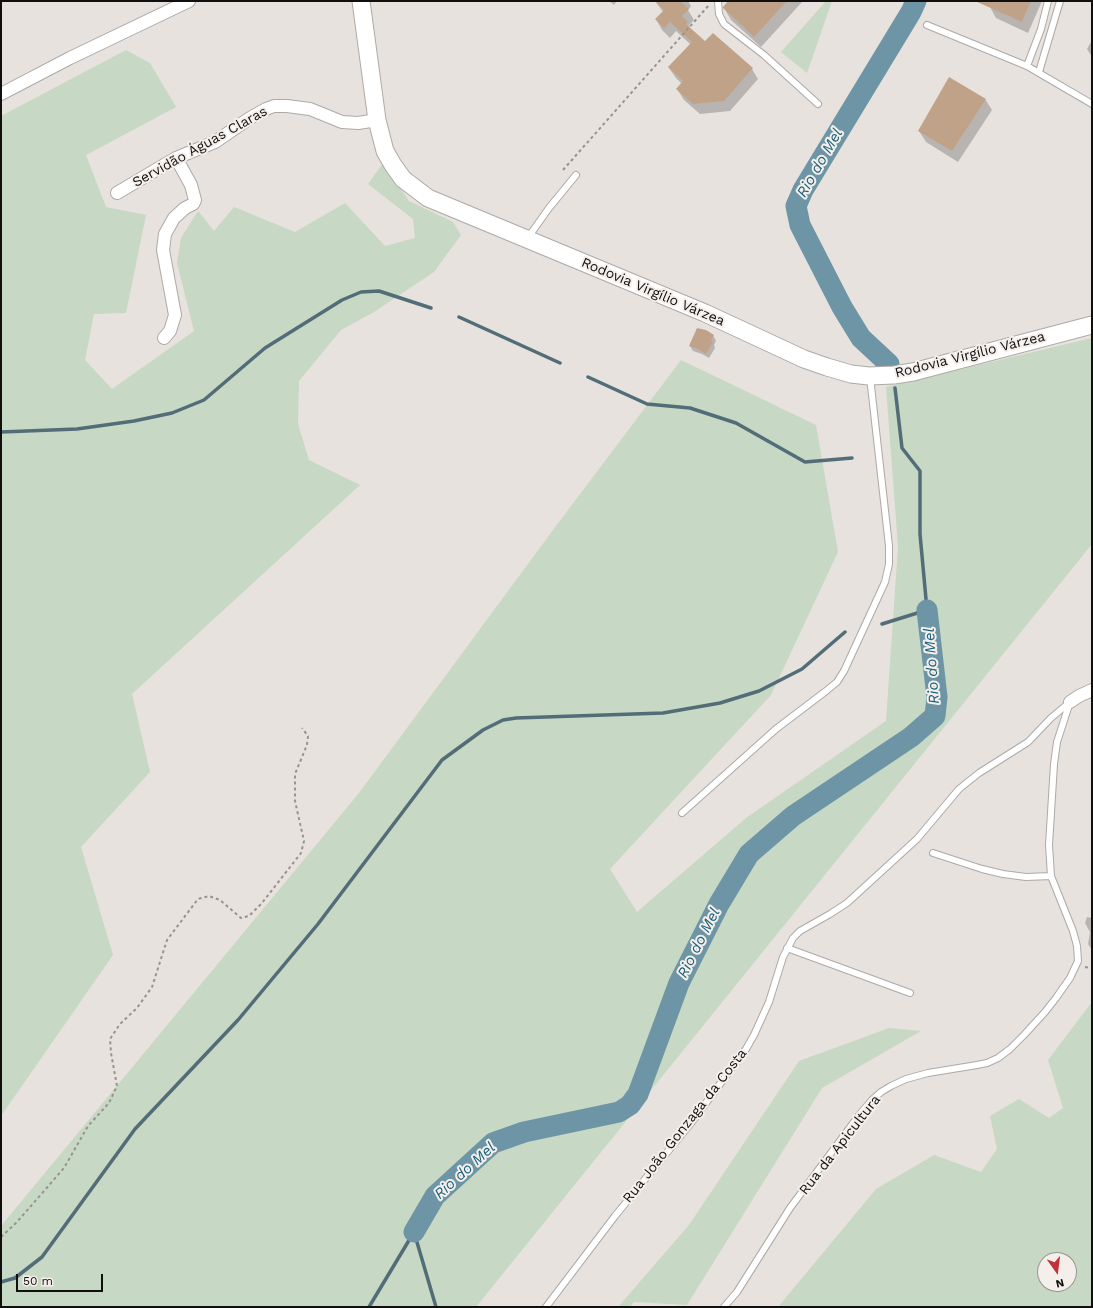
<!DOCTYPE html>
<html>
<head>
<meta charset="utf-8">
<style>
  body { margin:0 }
  #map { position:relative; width:1093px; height:1308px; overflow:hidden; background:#e7e2de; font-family:"Work Sans",sans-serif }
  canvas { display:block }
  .frame { position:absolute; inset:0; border:2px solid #110f0e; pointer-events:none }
  .north { position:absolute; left:1037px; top:1252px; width:40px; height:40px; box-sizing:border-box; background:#f4efeb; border:1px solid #999593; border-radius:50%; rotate:166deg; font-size:11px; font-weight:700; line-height:16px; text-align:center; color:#110f0e }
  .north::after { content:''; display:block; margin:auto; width:14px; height:18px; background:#c23239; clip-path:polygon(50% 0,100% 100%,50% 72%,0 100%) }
  .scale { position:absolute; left:16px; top:1274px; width:87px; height:18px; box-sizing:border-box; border:2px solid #110f0e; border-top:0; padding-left:5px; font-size:12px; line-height:14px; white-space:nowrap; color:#110f0e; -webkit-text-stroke:3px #f4efeb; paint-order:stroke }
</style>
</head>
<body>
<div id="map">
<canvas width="1093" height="1308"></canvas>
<div class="frame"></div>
<div class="north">N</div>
<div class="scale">50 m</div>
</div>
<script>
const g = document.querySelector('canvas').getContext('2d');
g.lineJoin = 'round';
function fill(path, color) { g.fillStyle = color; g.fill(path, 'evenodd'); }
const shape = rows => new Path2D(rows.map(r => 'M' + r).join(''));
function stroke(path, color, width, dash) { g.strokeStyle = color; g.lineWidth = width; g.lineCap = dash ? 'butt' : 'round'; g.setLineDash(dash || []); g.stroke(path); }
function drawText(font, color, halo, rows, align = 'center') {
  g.font = font + ' "Work Sans",sans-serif'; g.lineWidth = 4; g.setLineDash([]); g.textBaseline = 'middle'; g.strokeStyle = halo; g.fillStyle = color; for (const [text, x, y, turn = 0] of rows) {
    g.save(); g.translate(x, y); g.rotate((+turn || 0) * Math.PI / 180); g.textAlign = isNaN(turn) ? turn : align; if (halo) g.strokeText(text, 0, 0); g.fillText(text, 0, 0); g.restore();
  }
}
fill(shape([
  [826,1,832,1,807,73,781,52],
  [126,50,150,63,176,107,86,155,106,207,146,215,126,313,94,314,85,360,112,389,194,331,177,263,181,238,198,211,214,231,234,207,295,232,345,203,385,246,415,238,413,219,368,184,383,163,409,201,453,222,461,235,434,272,374,312,341,330,299,381,298,424,309,460,360,485,132,694,150,772,81,847,113,955,1,1116,1,116],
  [1092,338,1092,544,476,1307,1,1307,1,1226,359,793,556,526,681,360,816,425,838,552,771,695,610,869,637,912,746,818,886,721,898,547,886,387],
  [1092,1002,1092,1307,778,1307,876,1189,934,1155,981,1172,997,1149,990,1116,1019,1099,1049,1118,1063,1108,1048,1060],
  [1045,1260,1069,1260,1069,1284,1045,1284],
  [889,1028,921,1031,822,1088,687,1305,634,1302,630,1307,618,1307,689,1225,799,1061]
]), '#c7d8c4');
fill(shape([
  [609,1,617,1,614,5],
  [655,1,688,1,691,6,688,10,694,20,689,25,691,30,705,42,752,69,758,79,730,111,700,114,684,100,677,89,682,84,676,78,669,68,690,44,676,31,670,38,662,30,656,19,663,12],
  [730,1,803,1,761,47,731,20,724,8],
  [993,1,1042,1,1028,33,996,18,990,7],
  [1092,40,1092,57,1087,49],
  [985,99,992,110,958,162,926,142,919,131],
  [713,335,716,341,714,345,715,348,709,358,702,354,693,351,690,346],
  [1087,917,1092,918,1092,950,1088,944,1090,932,1085,923]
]), '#0003');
stroke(shape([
  [459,317,560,363],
  [588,377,647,404,690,408,736,423,805,462,852,458],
  [1,432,77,429,134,421,172,413,204,400,265,348,342,300,361,292,379,291,431,308],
  [882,624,927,610,920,534,920,471,902,448,895,388],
  [414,1232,436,1307],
  [1,1282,15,1278,42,1257,135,1129,238,1020,318,924,442,760,483,730,503,720,516,718,663,713,720,703,759,691,802,669,845,632],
  [369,1307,414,1232]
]), '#526d78', 3.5);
stroke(shape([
  [889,364,861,338,842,307,800,225,796,206,803,190,911,12,916,1],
  [414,1232,435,1196,493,1143,524,1132,619,1112,630,1105,638,1094,679,983,719,904,749,854,793,816,911,737,935,716,937,697,927,610]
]), '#6e95a6', 21);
fill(shape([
  [655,1,680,1,689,9,682,16,688,22,686,24,705,41,713,33,753,68,724,101,693,104,676,89,683,81,668,67,692,42,670,22,664,28,655,19,664,10],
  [728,1,787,1,754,37,723,8,723,7],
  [975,1,1031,1,1022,22],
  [949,77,986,99,952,151,918,131],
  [697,328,706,330,714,335,711,340,713,342,706,354,698,349,689,346]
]), '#c0a289');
const lane = shape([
  [718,1,719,14,724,24,764,55,818,104],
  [927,25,1027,66,1092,104],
  [1027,66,1041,29,1048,1],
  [1039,72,1060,1],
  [527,239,549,208,576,175],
  [682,813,776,729,826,691,837,682,844,671,885,582,889,564,889,546,870,377],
  [933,853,982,869,1003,874,1026,877,1051,876],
  [787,948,910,993],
  [546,1307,615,1216,691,1123,746,1049,754,1035,769,1002,783,957,793,938,800,931,830,914,847,903,917,839,959,789,979,773,1028,742,1051,718,1070,702],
  [724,1307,737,1292,790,1208,860,1114,872,1100,881,1092,891,1086,906,1079,928,1073,977,1065,987,1063,998,1058,1010,1049,1024,1035,1045,1012,1056,998,1070,978,1078,961,1077,946,1073,931,1051,876,1049,845,1054,764,1057,742,1070,702]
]);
const street = shape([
  [1,94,70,58,189,1],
  [117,193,176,158,215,142,250,118,266,109,274,106,287,106,310,109,342,122,358,123,377,120],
  [164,338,170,331,175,315,163,250,165,234,174,218,185,208,193,204,195,200,191,185,176,158],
  [1070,702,1079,696,1092,690]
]);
const secondary = shape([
  [361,1,377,120,385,151,393,165,403,179,428,198,705,313,804,359,827,367,851,374,869,376,894,375,913,372,1092,325]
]);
stroke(lane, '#aea9a6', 8);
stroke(street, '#aea9a6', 14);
stroke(secondary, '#aea9a6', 19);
stroke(shape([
  [563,170,709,5],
  [1085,967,1092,968],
  [1,1237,17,1222,64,1168,88,1126,109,1103,117,1086,111,1053,110,1039,120,1024,137,1008,152,987,167,940,198,899,209,896,220,900,241,918,249,916,262,903,301,853,304,841,295,801,295,774,307,745,308,736,302,728]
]), '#979390', 2, [3, 3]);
stroke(lane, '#fff', 6);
stroke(street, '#fff', 12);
stroke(secondary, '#fff', 17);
drawText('14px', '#110f0e', '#f4efeb', [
  ["Servidão Águas Claras",200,147,-29],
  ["Rodovia Virgílio Várzea",653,292,23],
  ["Rodovia Virgílio Várzea",970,355,-14],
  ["Rua João Gonzaga da Costa",685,1126,-52],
  ["Rua da Apicultura",840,1145,-52]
]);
drawText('italic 15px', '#185f7a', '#f4efeb', [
  ["Rio do Mel",820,163,-60],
  ["Rio do Mel",932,666,-94],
  ["Rio do Mel",699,943,-63],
  ["Rio do Mel",465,1171,-42]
]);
</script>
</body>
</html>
